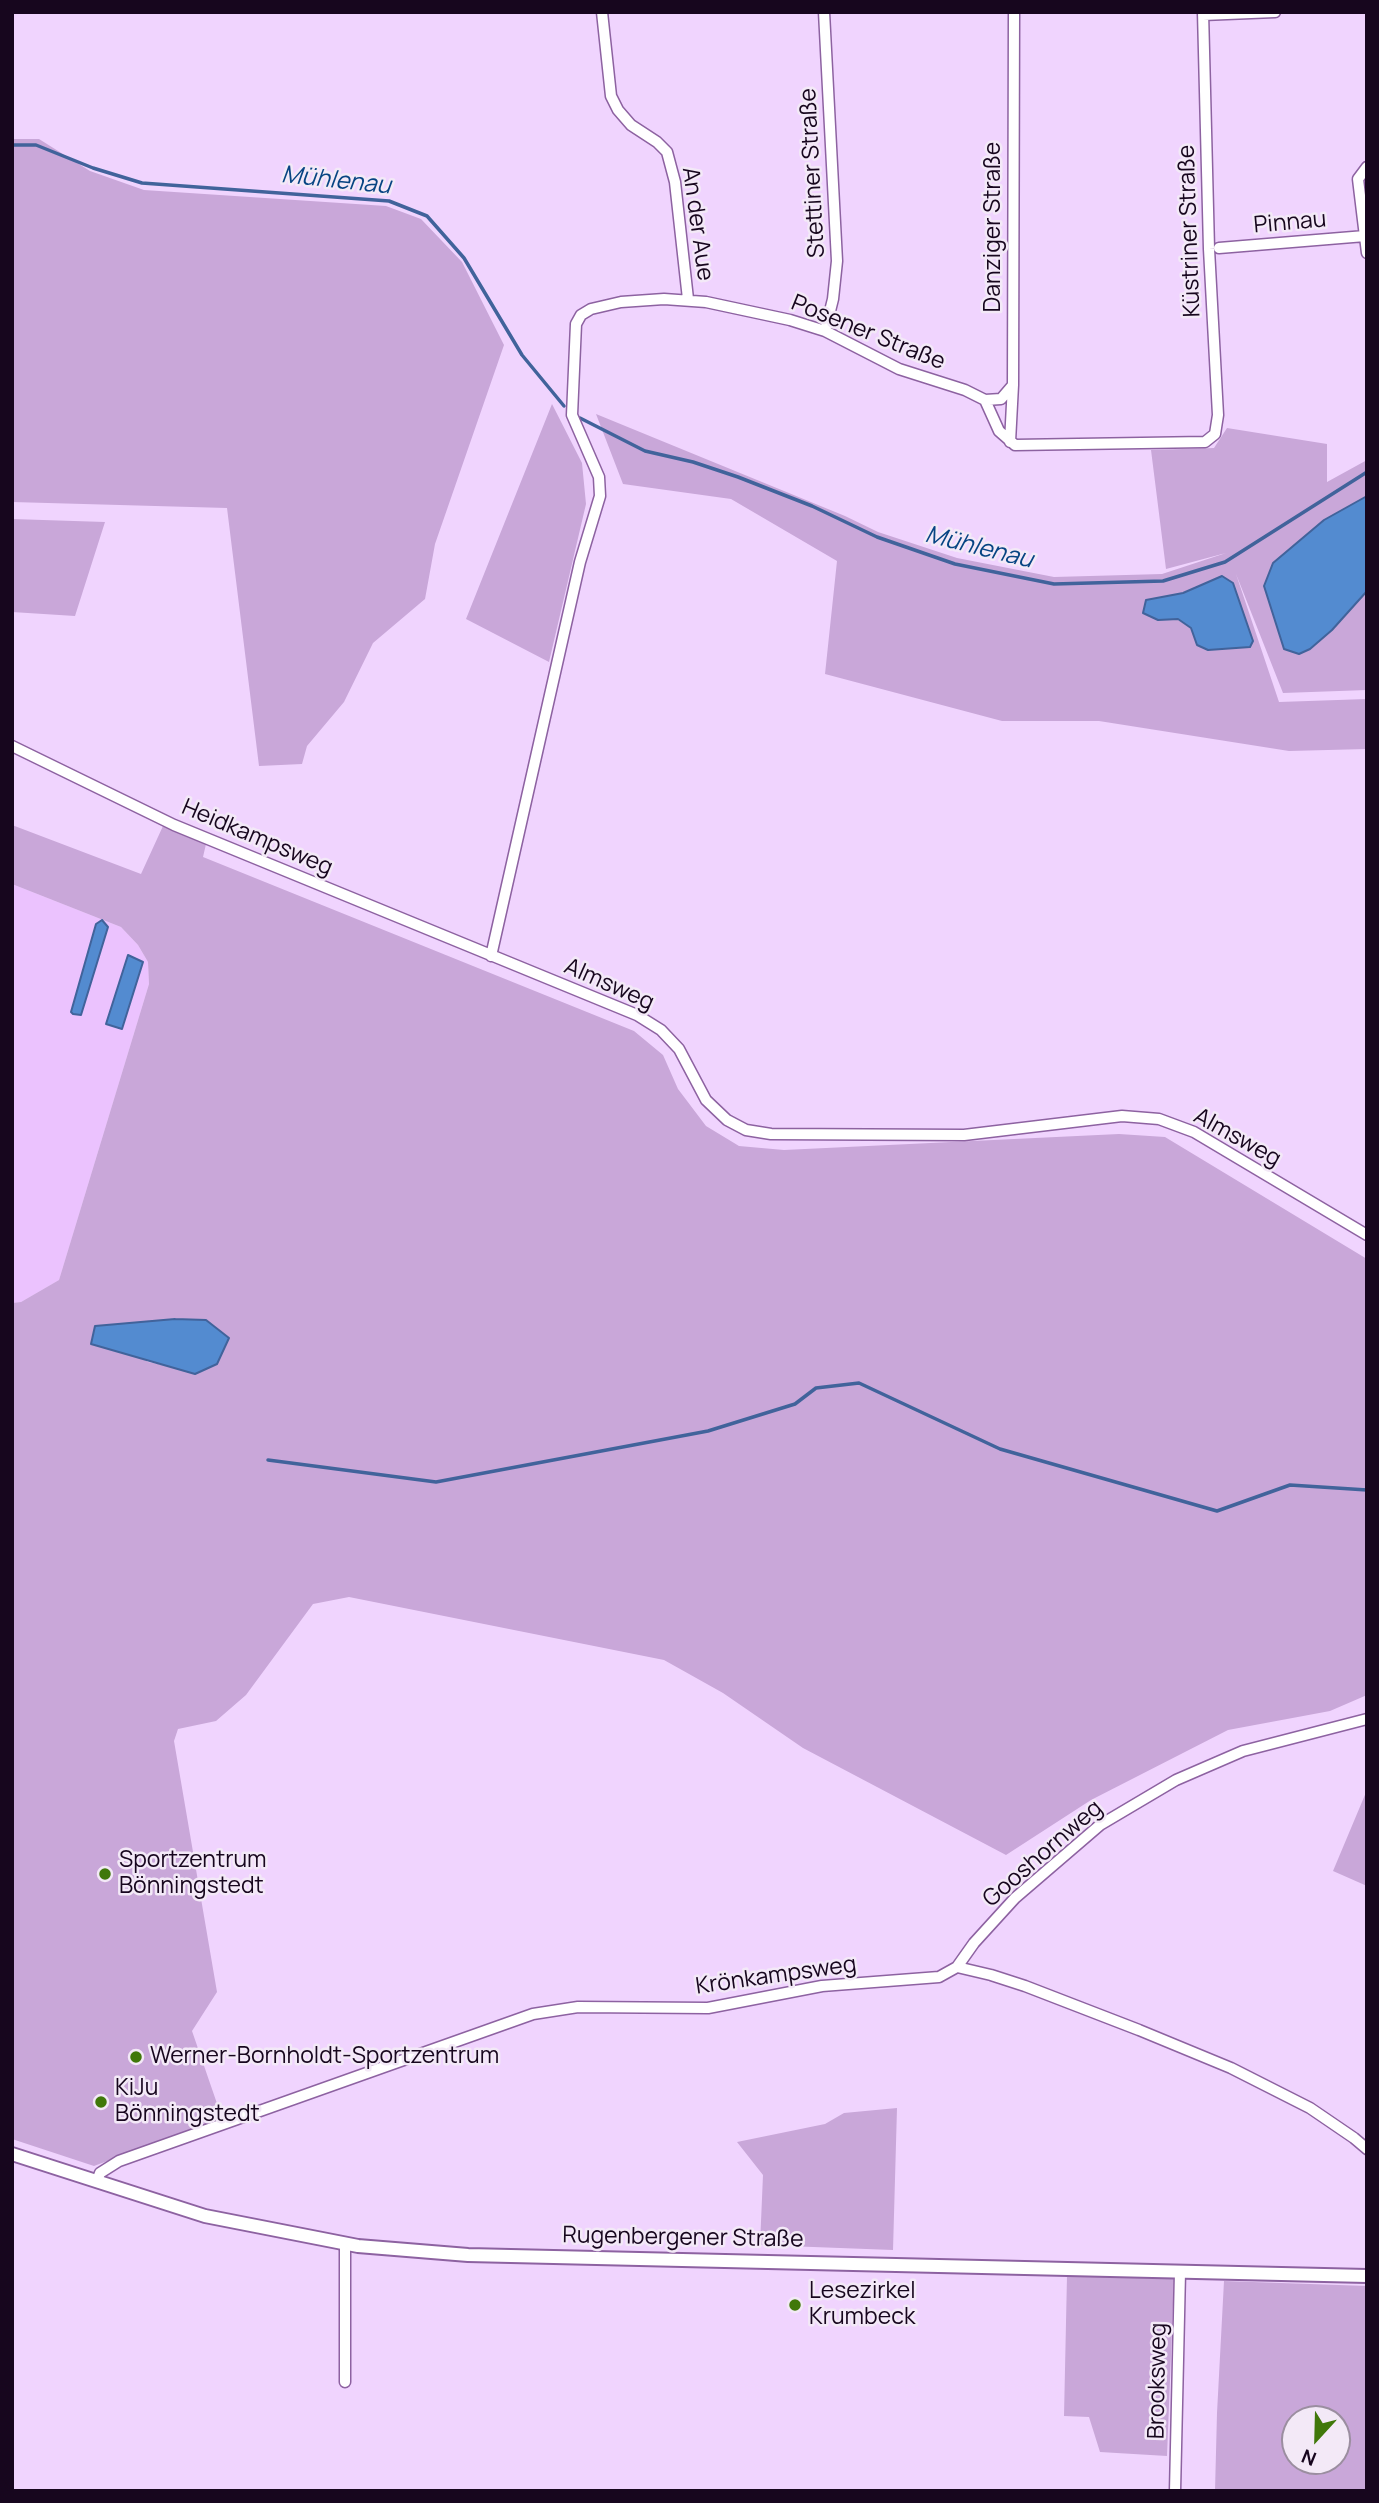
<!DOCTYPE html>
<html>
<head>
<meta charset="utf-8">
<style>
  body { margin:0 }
  #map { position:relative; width:1379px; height:2503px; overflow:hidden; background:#f0d4fe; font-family:Manrope,sans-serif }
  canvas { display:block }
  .frame { position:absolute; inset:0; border:14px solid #17061e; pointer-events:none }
  .north { position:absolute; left:1281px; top:2405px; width:70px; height:70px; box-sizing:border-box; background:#f3e9f7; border:2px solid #9b8ea0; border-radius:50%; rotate:202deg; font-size:19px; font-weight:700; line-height:28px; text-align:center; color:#17061e }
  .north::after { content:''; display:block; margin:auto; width:24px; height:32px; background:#40780a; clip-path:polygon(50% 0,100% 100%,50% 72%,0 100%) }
</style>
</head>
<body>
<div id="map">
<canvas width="1379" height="2503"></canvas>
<div class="frame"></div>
<div class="north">N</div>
</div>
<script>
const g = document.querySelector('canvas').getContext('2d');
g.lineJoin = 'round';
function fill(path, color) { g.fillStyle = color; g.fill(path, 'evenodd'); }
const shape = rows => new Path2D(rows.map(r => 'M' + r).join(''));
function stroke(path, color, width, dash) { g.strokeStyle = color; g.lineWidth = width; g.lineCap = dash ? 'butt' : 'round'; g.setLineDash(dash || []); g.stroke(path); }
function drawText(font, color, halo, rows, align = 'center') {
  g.font = font + ' Manrope,sans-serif'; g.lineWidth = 5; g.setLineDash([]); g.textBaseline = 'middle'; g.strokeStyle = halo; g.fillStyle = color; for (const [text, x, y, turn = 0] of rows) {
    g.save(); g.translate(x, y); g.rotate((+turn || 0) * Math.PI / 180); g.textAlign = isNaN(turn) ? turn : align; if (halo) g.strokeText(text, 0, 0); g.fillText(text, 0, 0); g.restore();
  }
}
fill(shape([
  [12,884,121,927,138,945,148,962,149,984,59,1280,21,1302,12,1303]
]), '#ebc2fe');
fill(shape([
  [12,139,39,139,90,171,144,190,386,206,421,219,462,262,504,345,435,544,425,599,373,643,344,702,307,746,302,764,259,766,227,508,12,502],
  [552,404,582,463,586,504,549,662,466,619],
  [596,414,845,516,878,532,957,558,1054,577,1162,574,1226,553,1166,569,1151,450,1214,448,1227,428,1327,444,1327,482,1367,460,1367,496,1324,520,1353,604,1367,591,1367,690,1283,693,1236,574,1279,702,1367,699,1367,749,1289,751,1099,721,1002,721,825,674,837,561,731,499,623,484],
  [1222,576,1197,645,1191,628,1146,600,1183,593],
  [12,519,105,522,75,616,12,612],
  [12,825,141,874,163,826,206,844,203,857,634,1031,663,1055,678,1089,706,1126,739,1146,784,1150,1119,1134,1165,1137,1367,1259,1367,1695,1330,1711,1228,1730,1091,1800,1006,1855,803,1748,723,1693,664,1660,349,1597,313,1604,246,1695,216,1721,178,1729,174,1741,217,1992,192,2031,222,2118,94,2166,12,2139,12,1303,21,1302,59,1280,149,984,148,962,138,945,121,927,12,884],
  [175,1319,195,1374,178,1368,148,1362,95,1326],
  [1367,1790,1367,1886,1333,1871],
  [897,2108,893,2250,760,2245,763,2175,737,2142,825,2124,844,2113],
  [1067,2276,1174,2279,1167,2456,1100,2452,1089,2417,1064,2416],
  [1224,2281,1367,2286,1367,2491,1215,2491,1217,2413],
  [1295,2419,1337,2419,1337,2461,1295,2461]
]), '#c9a7d9');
const water = shape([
  [1367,496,1367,591,1332,630,1310,649,1299,654,1284,649,1264,586,1273,563,1324,520,1367,496],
  [1222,576,1233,583,1253,641,1250,647,1208,650,1197,645,1191,628,1178,619,1158,620,1143,613,1146,600,1183,593,1222,576],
  [102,920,108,927,81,1015,73,1014,71,1012,96,924,102,920],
  [128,955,143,962,122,1029,106,1024,128,955],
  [175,1319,206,1320,229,1338,217,1364,195,1374,91,1344,95,1326,175,1319]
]);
fill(water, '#538bd0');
stroke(water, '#41639b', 2);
stroke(shape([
  [12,145,36,145,93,168,142,183,389,201,427,216,464,258,522,355,564,406],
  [580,418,645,451,693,462,738,477,812,506,877,537,955,564,1054,584,1163,581,1225,562,1367,472],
  [268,1460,436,1482,708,1431,795,1404,816,1388,859,1383,1000,1449,1217,1511,1290,1485,1367,1490]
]), '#41639b', 3.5);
const street = shape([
  [602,12,611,96,618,110,631,125,657,142,667,152,675,182,688,299],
  [824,12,837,261,833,299,825,331],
  [1203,15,1275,12],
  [1367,167,1358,179,1367,253],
  [1219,248,1365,236],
  [985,400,999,431,1015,445,1205,442,1215,434,1218,415,1209,249,1203,12],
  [1010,442,1013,385,1014,12],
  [12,746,174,825,637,1015,661,1030,679,1049,706,1100,727,1120,746,1130,771,1134,964,1135,1122,1116,1159,1119,1194,1132,1367,1235],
  [491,956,580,562,600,496,599,477,572,415,576,324,581,315,591,309,621,302,664,299,706,302,790,320,825,331,899,369,965,390,985,400,1001,399,1013,385],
  [957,1967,974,1943,1015,1898,1100,1825,1176,1780,1243,1751,1367,1719],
  [97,2181,100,2173,119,2161,533,2014,578,2007,708,2008,822,1986,939,1977,957,1967,991,1975,1025,1986,1139,2030,1231,2068,1310,2108,1354,2138,1367,2149],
  [345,2245,345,2382],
  [1175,2491,1180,2272]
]);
const secondary = shape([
  [12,2154,205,2216,358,2246,468,2255,1367,2276]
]);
stroke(street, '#8d62a1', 13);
stroke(secondary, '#8d62a1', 16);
stroke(street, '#fff', 10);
stroke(secondary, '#fff', 12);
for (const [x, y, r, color] of [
  [105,1874,7,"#40780a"],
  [136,2057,7,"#40780a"],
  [101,2102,7,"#40780a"],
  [795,2305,7,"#40780a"]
]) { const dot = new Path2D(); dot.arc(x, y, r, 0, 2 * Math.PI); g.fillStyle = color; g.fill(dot); stroke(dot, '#f3e9f7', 2.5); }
drawText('23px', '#17061e', '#f3e9f7', [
  ["Stettiner Straße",813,173,-93],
  ["Pinnau",1290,223,-5],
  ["An der Aue",697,224,82],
  ["Danziger Straße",994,227,-90],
  ["Küstriner Straße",1190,231,-92],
  ["Posener Straße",868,333,22],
  ["Heidkampsweg",257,838,23],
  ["Almsweg",609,985,24],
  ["Almsweg",1237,1138,29],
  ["Gooshornweg",1043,1854,-41],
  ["Krönkampsweg",776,1976,-8],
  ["Rugenbergener Straße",683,2238,1],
  ["Brooksweg",1158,2381,-89]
]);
drawText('23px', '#17061e', '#f3e9f7', [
  ["Sportzentrum",119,1861],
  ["Bönningstedt",119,1887],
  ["Werner-Bornholdt-Sportzentrum",150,2057],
  ["KiJu",115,2089],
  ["Bönningstedt",115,2115],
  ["Lesezirkel",809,2292],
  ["Krumbeck",809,2318]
], 'left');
drawText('italic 24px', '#074483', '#f3e9f7', [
  ["Mühlenau",336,181,6],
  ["Mühlenau",979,548,14]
]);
</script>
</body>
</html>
